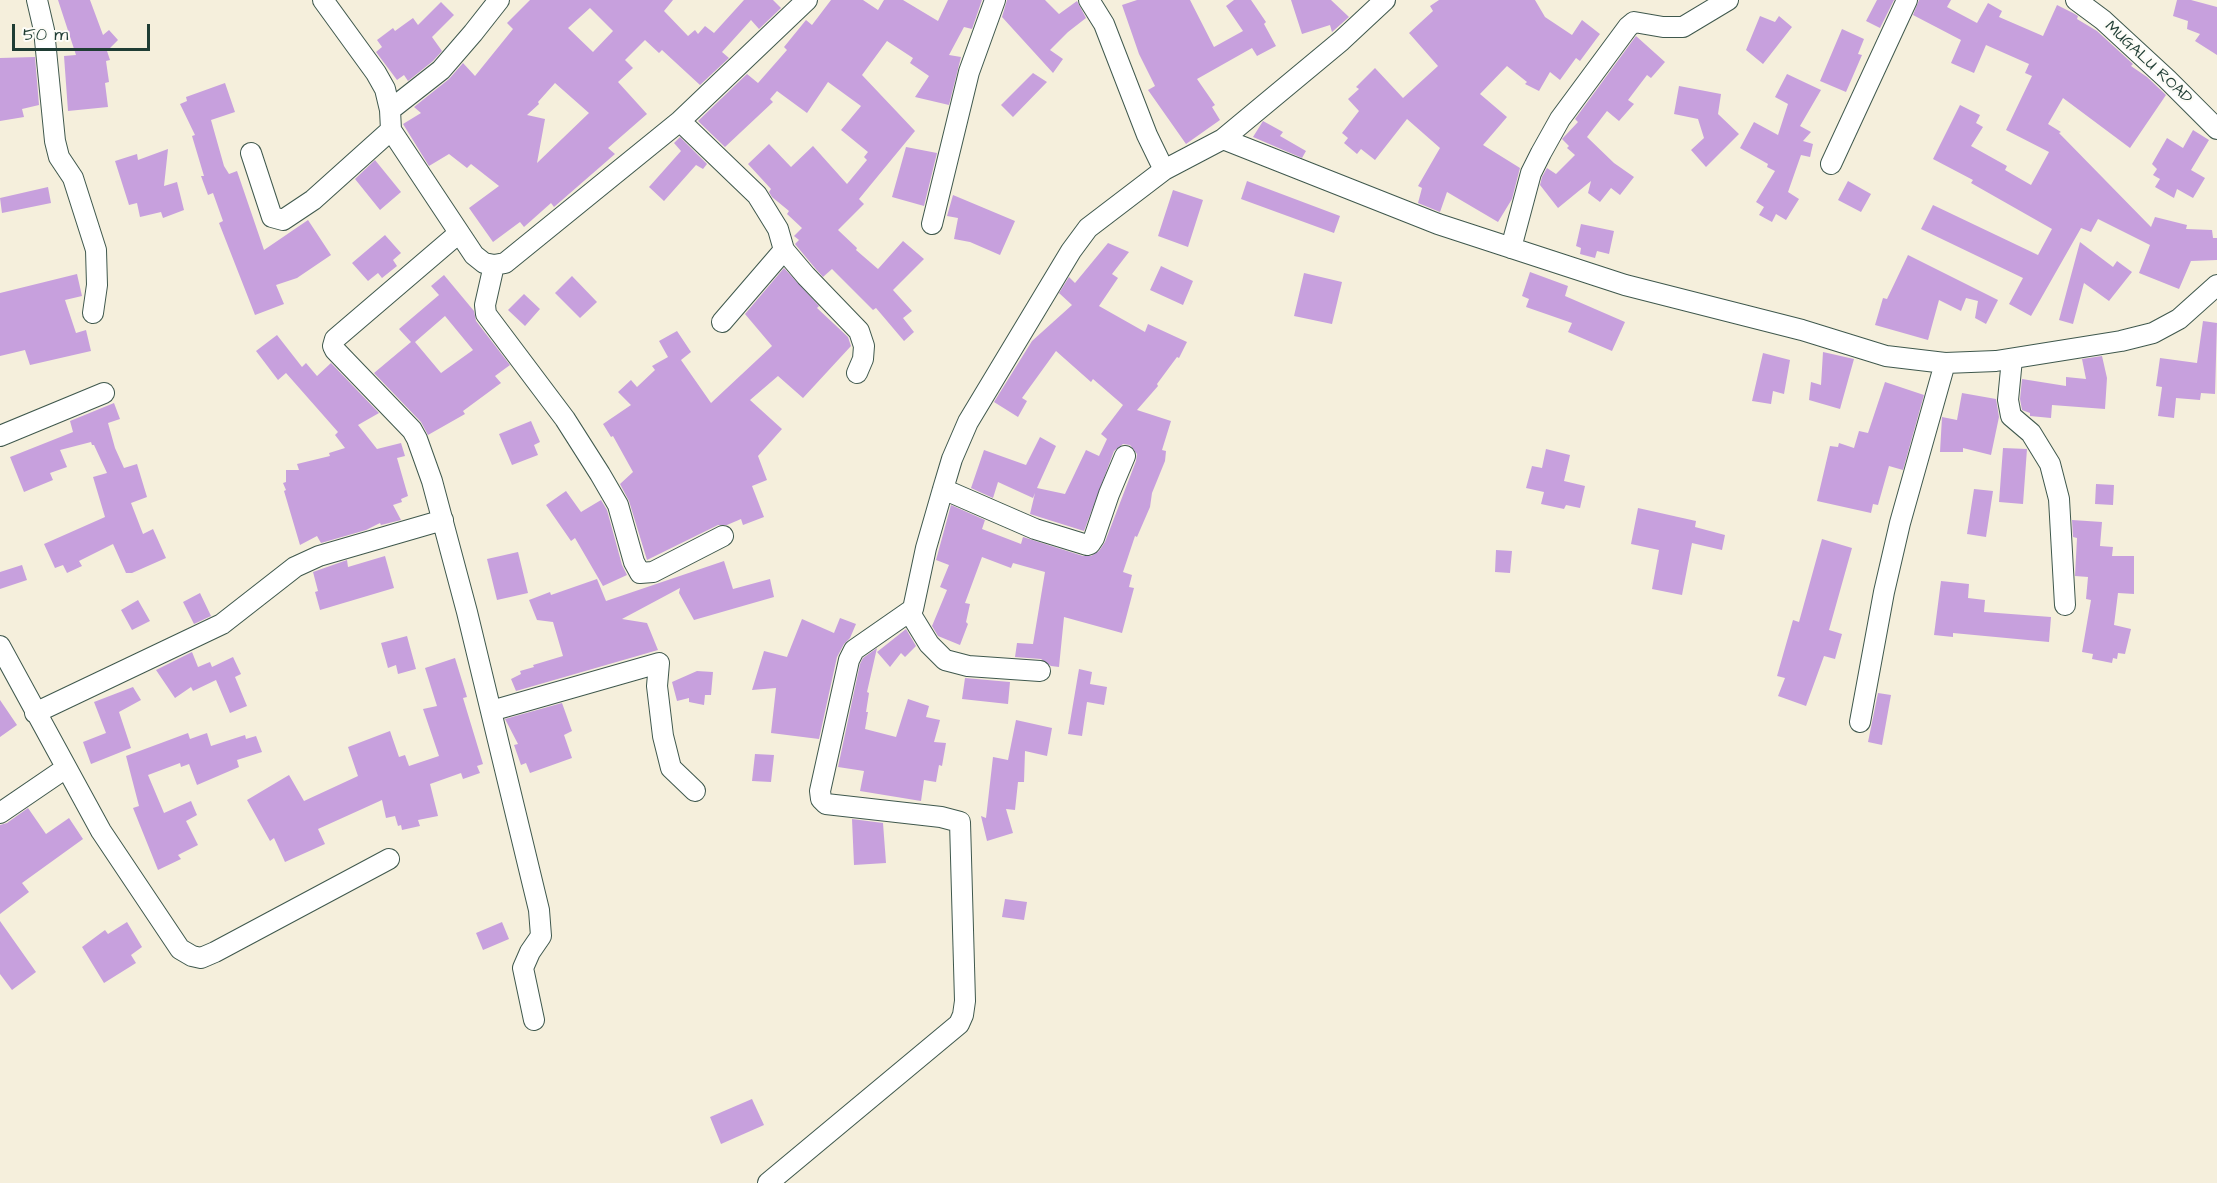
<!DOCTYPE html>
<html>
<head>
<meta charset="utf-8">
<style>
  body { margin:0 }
  #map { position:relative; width:2217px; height:1183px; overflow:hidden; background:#f5efdc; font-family:"Architects Daughter",sans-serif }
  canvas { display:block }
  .scale { position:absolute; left:12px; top:24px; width:138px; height:27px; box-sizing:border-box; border:3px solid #1f3d34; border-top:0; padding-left:8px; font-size:18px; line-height:21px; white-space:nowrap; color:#1f3d34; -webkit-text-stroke:4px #fdfcf7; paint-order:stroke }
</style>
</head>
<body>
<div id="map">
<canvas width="2217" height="1183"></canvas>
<div class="scale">50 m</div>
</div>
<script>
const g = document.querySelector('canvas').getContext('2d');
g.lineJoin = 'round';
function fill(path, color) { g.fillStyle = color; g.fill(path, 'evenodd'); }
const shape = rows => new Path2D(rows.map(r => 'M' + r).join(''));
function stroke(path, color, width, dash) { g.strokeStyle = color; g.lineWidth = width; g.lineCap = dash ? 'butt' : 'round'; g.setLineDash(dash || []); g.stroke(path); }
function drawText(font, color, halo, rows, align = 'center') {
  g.font = font + ' "Architects Daughter",sans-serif'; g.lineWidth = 4.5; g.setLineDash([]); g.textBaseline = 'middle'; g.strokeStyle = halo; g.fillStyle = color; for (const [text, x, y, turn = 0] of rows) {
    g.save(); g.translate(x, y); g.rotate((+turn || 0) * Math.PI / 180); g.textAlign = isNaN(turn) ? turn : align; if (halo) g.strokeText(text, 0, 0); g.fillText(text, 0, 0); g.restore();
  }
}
fill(shape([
  [58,0,90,0,103,35,109,30,118,40,107,51,110,60,106,61,109,82,105,83,108,107,68,111,64,56,76,55],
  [530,0,673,0,664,11,688,36,695,30,698,34,705,26,714,33,744,0,773,0,781,8,759,29,751,20,722,52,729,58,700,85,662,50,659,53,645,40,625,60,633,68,618,82,647,114,608,148,615,154,554,207,551,203,524,227,520,222,493,242,469,208,499,186,471,164,467,168,449,154,429,166,403,124,421,113,414,107,449,79,463,63,475,76,513,29,507,23],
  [590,8,613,31,593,52,568,28],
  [555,83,589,113,537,163,545,119,527,115,539,104,538,102],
  [831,0,863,0,878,10,884,0,903,0,938,21,948,0,982,0,972,29,964,27,949,55,961,57,949,105,915,97,929,76,910,63,913,58,887,41,862,75,915,131,859,199,864,204,838,230,857,248,856,250,878,269,903,241,924,259,893,290,912,311,903,318,914,332,904,341,876,308,873,310,832,269,823,277,815,268,795,244,799,240,794,236,802,228,787,214,789,211,772,197,769,192,771,189,748,164,769,144,791,167,813,146,847,184,867,160,864,157,868,152,841,130,861,106,828,82,807,113,777,91,770,99,773,102,725,147,698,121,747,74,758,83,787,50,784,47,806,20,812,25],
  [1007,0,1045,0,1059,14,1077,1,1086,18,1068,32,1050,50,1063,59,1053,73,1002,17],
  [1137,0,1190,0,1214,47,1243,31,1226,6,1234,0,1251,0,1266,22,1264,24,1276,46,1257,56,1252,48,1197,79,1215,105,1212,107,1220,120,1186,144,1148,90,1155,86,1139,54,1122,5],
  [1291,0,1331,0,1349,17,1332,32,1330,25,1302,34],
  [1439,0,1535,0,1545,17,1572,35,1582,20,1600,34,1580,61,1576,58,1560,80,1550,72,1539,91,1525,84,1527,82,1507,66,1480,94,1507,117,1483,145,1520,168,1512,199,1498,222,1447,192,1440,212,1418,203,1422,188,1418,186,1440,148,1407,119,1375,160,1361,149,1357,154,1344,143,1348,138,1342,133,1359,111,1348,99,1359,89,1356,87,1375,68,1403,98,1438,66,1409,33,1433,11,1430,6],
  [1877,0,1894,0,1880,28,1866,21],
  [1919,0,1951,0,1947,7,1977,23,1988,3,2002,11,1999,17,2043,36,2057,5,2073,13,2078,16,2077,19,2097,31,2133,64,2131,66,2147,77,2166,95,2130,148,2063,98,2048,124,2061,132,2059,133,2151,227,2155,217,2187,225,2186,229,2212,230,2213,238,2217,238,2217,260,2191,261,2179,289,2139,273,2150,245,2098,219,2091,232,2081,228,2031,316,2009,304,2023,278,1921,229,1933,205,2038,255,2052,229,1971,183,1973,180,1933,159,1960,105,1980,115,1976,123,1983,127,1971,146,2007,166,2005,170,2031,185,2049,152,2006,130,2032,76,2025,73,2029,64,1986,45,1974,73,1951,63,1961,40,1913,15],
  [2177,0,2191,0,2217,7,2217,55,2195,41,2200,34,2187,29,2188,21,2173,16],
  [441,2,454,15,432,37,442,51,433,61,408,81,404,75,397,80,376,52,382,47,377,40,393,28,395,31,413,18,418,25],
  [1760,16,1775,22,1779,16,1792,27,1763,64,1746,50],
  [1842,29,1864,39,1858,54,1862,55,1846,92,1820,81],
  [1636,36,1665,62,1651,78,1647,75,1628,100,1634,104,1619,121,1607,111,1587,137,1614,163,1634,177,1620,195,1611,188,1600,202,1588,193,1591,181,1558,208,1540,185,1542,177,1547,168,1556,174,1575,155,1567,148,1569,146,1562,139,1578,122,1575,119],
  [35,57,39,105,22,109,24,117,0,121,0,58],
  [1033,73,1047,82,1013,117,1001,105],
  [1787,74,1821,90,1800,126,1811,132,1803,141,1813,144,1810,157,1801,155,1788,192,1799,199,1786,220,1776,214,1772,222,1759,215,1764,207,1756,202,1775,171,1767,167,1768,164,1740,148,1754,122,1778,135,1788,104,1775,97],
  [225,83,235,112,211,120,224,166,229,174,237,171,264,250,308,220,331,255,297,278,276,285,284,304,255,315,219,223,223,221,213,193,208,195,201,176,204,176,192,136,195,135,180,104,187,101,186,97],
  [1679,86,1721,94,1718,114,1739,134,1706,167,1691,150,1704,138,1698,119,1674,114],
  [1263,121,1283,132,1280,136,1306,151,1302,158,1253,137],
  [2193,130,2209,140,2191,170,2205,178,2193,198,2177,189,2174,198,2155,187,2160,179,2153,175,2157,169,2152,164,2167,138,2183,148],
  [680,137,707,164,703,169,696,165,664,201,649,187,681,151,674,143],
  [906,147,937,153,924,206,892,197],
  [168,149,164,186,177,182,184,210,163,218,161,212,140,217,137,203,129,205,115,161,137,154,138,160],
  [375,160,401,192,380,210,355,179],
  [1247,181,1340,216,1334,233,1241,199],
  [1848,181,1871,194,1861,212,1838,200],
  [48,187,51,203,2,213,0,198],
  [1173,190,1203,200,1188,247,1158,236],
  [953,195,1015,221,1000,255,970,242,954,239,958,218,947,216],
  [1581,224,1614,231,1609,254,1597,251,1595,258,1580,254,1581,248,1576,246],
  [385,235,401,253,393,260,397,266,382,278,378,273,368,281,352,263],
  [2080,242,2113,267,2117,261,2132,272,2109,301,2084,283,2073,324,2059,320],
  [1108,243,1129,252,1112,274,1118,278,1099,306,1145,332,1148,324,1187,342,1179,358,1177,357,1157,384,1158,386,1137,410,1171,421,1162,450,1166,451,1165,461,1152,493,1150,507,1137,537,1135,536,1123,572,1132,575,1129,587,1134,588,1122,633,1064,617,1059,667,1051,666,1041,659,1015,657,1017,643,1033,644,1045,572,1013,563,1011,568,982,557,965,603,970,604,966,622,968,624,960,645,938,636,932,626,947,590,940,587,949,565,936,560,951,505,985,520,982,529,1021,544,1023,537,1083,556,1091,556,1099,551,1105,542,1136,461,1137,454,1130,445,1123,444,1114,451,1084,531,1030,514,1035,493,1033,498,998,482,993,498,971,488,984,450,1026,465,1040,437,1056,446,1037,488,1065,494,1086,450,1099,456,1107,439,1101,434,1123,405,1093,379,1091,382,1056,351,1022,398,1027,401,1018,417,994,402,1032,341,1072,305,1059,293,1069,277,1075,283],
  [1908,255,1998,300,1986,324,1975,318,1978,301,1966,298,1961,311,1939,300,1928,340,1875,325,1883,298,1887,299],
  [1161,266,1193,281,1183,305,1150,290],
  [784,268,819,306,817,308,848,337,851,346,803,398,778,376,750,400,782,429,758,456,767,480,752,486,764,517,743,525,741,519,727,525,718,525,647,560,629,501,620,484,633,472,613,436,611,437,603,424,631,405,618,392,631,380,637,387,655,370,652,366,668,357,659,341,677,331,691,352,681,360,711,403,772,346,745,314],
  [1530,272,1568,286,1565,296,1625,322,1612,351,1568,332,1572,323,1526,307,1529,299,1522,296],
  [1304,273,1342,282,1332,324,1294,316],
  [77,274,82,296,65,300,76,333,86,330,91,351,30,365,25,350,0,356,0,293],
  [444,275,474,311,476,321,510,365,495,376,501,383,463,411,465,414,428,435,421,422,374,373,411,342,399,329,439,295,431,286],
  [445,316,473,350,441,373,415,342],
  [572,276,597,302,580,318,555,293],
  [524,294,540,309,525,326,508,310],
  [2203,321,2217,323,2215,394,2201,393,2200,400,2176,398,2174,418,2158,416,2162,387,2156,386,2160,358,2197,363],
  [277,335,302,367,306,363,317,376,331,363,379,413,358,425,377,449,401,443,405,456,397,458,408,496,401,499,402,502,393,505,401,520,381,525,380,523,366,530,321,543,317,536,300,545,284,491,286,490,283,483,286,482,286,470,299,470,297,464,330,456,329,453,345,448,335,435,338,432,286,373,278,380,256,351],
  [1823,352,1854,359,1840,409,1809,400,1811,382,1821,385],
  [1763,353,1790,360,1784,394,1773,391,1771,404,1752,401],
  [2102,356,2107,378,2105,409,2052,405,2051,418,2030,416,2030,413,2022,410,2020,399,2022,379,2066,386,2066,377,2086,379,2082,359],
  [1885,382,1924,395,1903,470,1889,466,1878,505,1873,504,1871,513,1817,501,1830,446,1838,447,1839,443,1854,448,1859,431,1868,433],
  [1962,393,1996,399,1999,417,1991,455,1963,448,1963,452,1940,452,1942,417,1957,420],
  [114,403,120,419,108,423,115,448,124,468,137,464,147,497,131,503,143,534,153,529,166,558,132,573,126,573,113,544,79,561,82,566,67,573,63,565,55,568,44,544,105,517,93,477,107,473,94,445,92,445,91,442,60,450,67,467,50,473,53,480,24,492,10,457,73,432,70,421],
  [531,421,540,442,534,445,538,455,512,465,499,434],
  [2003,448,2027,449,2023,504,1999,502],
  [1546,449,1570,455,1564,481,1585,486,1580,508,1566,505,1564,509,1541,504,1544,492,1526,488,1532,466,1542,468],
  [2096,484,2114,485,2113,505,2095,504],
  [1974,489,1993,491,1986,537,1967,534],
  [566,491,581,512,601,500,607,510,622,565,627,575,603,586,575,538,571,541,546,505],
  [1638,508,1696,521,1695,527,1725,535,1722,550,1692,543,1682,595,1652,589,1659,550,1631,544],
  [2072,520,2102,522,2100,546,2113,547,2112,556,2134,556,2134,594,2118,593,2114,625,2131,629,2125,654,2118,653,2117,659,2113,658,2112,663,2092,659,2093,654,2082,652,2091,600,2086,599,2088,577,2075,576,2077,538,2073,537],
  [1822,539,1852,548,1829,630,1842,634,1835,659,1824,656,1806,706,1778,696,1785,678,1777,676,1793,620,1799,622],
  [1496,550,1512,551,1510,573,1495,572],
  [518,552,528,593,497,600,487,559],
  [385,556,394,588,320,610,315,592,318,591,313,572,347,560,348,567],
  [724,561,733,589,770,579,774,597,694,620,679,593,680,588,622,619,647,623,658,650,516,691,511,679,521,674,520,671,534,667,533,665,563,656,553,622,537,620,529,600,550,592,551,595,597,579,606,601],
  [22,565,27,580,0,589,0,572],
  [1941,581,1969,584,1968,598,1985,600,1984,612,2051,617,2049,642,1953,633,1953,637,1934,635],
  [200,593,211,616,194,624,183,602],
  [138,600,150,621,132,630,121,610],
  [840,618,856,624,850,638,844,644,837,657,819,739,771,733,776,688,752,690,764,651,787,657,802,619,834,633],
  [906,629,916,646,905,657,901,653,890,667,877,652],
  [407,636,416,669,398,674,396,665,388,668,381,643],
  [877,648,867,692,869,693,866,712,868,712,865,729,896,737,908,699,929,706,926,717,940,720,934,742,946,743,942,766,939,765,936,782,924,780,921,801,860,791,864,771,838,767,860,664,863,658],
  [192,652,198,667,210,662,212,667,233,657,241,674,235,677,247,706,230,713,216,680,193,691,191,687,175,698,156,670],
  [455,658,467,697,463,698,483,764,477,766,480,773,463,779,461,773,430,784,438,816,418,820,420,826,402,830,401,825,398,826,395,816,386,818,382,800,318,829,325,844,285,862,274,838,270,841,247,800,289,775,304,801,358,776,348,747,390,731,399,757,405,755,409,766,439,756,423,709,437,706,425,668],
  [1079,669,1092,672,1090,684,1107,687,1104,705,1087,702,1082,736,1068,734],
  [697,671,713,672,711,695,705,695,704,705,689,702,689,698,677,701,672,682],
  [965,678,1010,682,1008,704,962,699],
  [133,687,141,700,119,712,131,748,91,764,83,742,106,733,94,702],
  [1878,693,1891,695,1882,745,1868,742],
  [0,700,17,725,0,737],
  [562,703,572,731,564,735,572,758,530,773,526,763,521,765,514,745,518,744,505,719],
  [1016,720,1052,728,1047,756,1025,751,1024,782,1018,782,1015,810,1006,809,1013,833,987,841,981,816,986,818,993,757,1008,760],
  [188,733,190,739,207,733,211,746,245,735,246,739,256,736,262,752,237,760,239,767,197,785,189,764,181,767,180,763,148,775,164,813,191,801,197,815,186,821,198,845,178,855,181,859,158,870,133,808,139,806,126,756],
  [755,754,774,755,771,782,752,781],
  [28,808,46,834,69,818,83,839,22,883,29,892,0,914,0,825,7,823],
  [852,819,883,823,886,863,854,865],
  [1005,899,1027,902,1024,920,1002,917],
  [0,921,36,972,12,990,0,974],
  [127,922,142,947,131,955,136,963,104,983,82,947,105,930,108,934],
  [502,922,509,939,483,950,476,933],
  [752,1099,764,1125,721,1144,710,1117]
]), '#c7a0dd');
const minor = shape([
  [37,0,44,30,55,141,59,157,73,178,96,250,97,285,93,313],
  [323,0,376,73,385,89,390,110,391,130,474,255,484,263,494,265,505,263,680,121,807,0],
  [1089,0,1104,24,1147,135,1164,170,1223,139,1341,41,1385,0],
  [2076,0,2103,20,2167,79,2217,129],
  [390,110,441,70,473,33,499,0],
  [680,121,757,195,778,229,784,250,806,276,859,331,864,346,863,359,857,373],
  [1223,139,1438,224,1625,285,1802,330,1886,356,1945,363,1996,361,2121,341,2153,333,2179,319,2217,285],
  [251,153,272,217,283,220,313,200,391,130],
  [1831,164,1907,0],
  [932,224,969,72,995,0],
  [459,233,335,339,333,346,335,350,412,430,417,439,432,481,467,612,539,910,541,936,530,952,523,968,534,1020],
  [1511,248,1531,173,1541,153,1560,119,1628,27,1634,22,1663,27,1683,27,1728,0],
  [494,265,485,305,486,314,565,419,600,474,618,505,634,562,640,573,653,572,723,536],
  [722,322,784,250],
  [2012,359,2008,400,2011,416,2031,433,2050,464,2059,499,2065,605],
  [0,436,104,393],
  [943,489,1035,529,1087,545,1090,544,1094,538,1109,494,1125,456],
  [910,613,929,644,945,660,968,666,1040,671],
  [0,646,101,831,180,949,192,956,201,958,215,952,389,859],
  [491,711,659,663,657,686,663,736,671,768,695,791],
  [35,713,222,624,295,567,319,556,443,520],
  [1860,722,1884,592,1900,523,1945,363],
  [0,813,66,768],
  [768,1183,959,1024,963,1015,965,1001,960,822,941,817,826,804,821,799,820,791,849,660,854,650,913,609,926,548,943,489,952,459,968,422,1071,251,1088,228,1164,170]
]);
stroke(minor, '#3f584d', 22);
stroke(minor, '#fff', 20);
drawText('16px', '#1f3d34', '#fdfcf7', [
  ["MUGALU ROAD",2148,63,43]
]);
</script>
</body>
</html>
